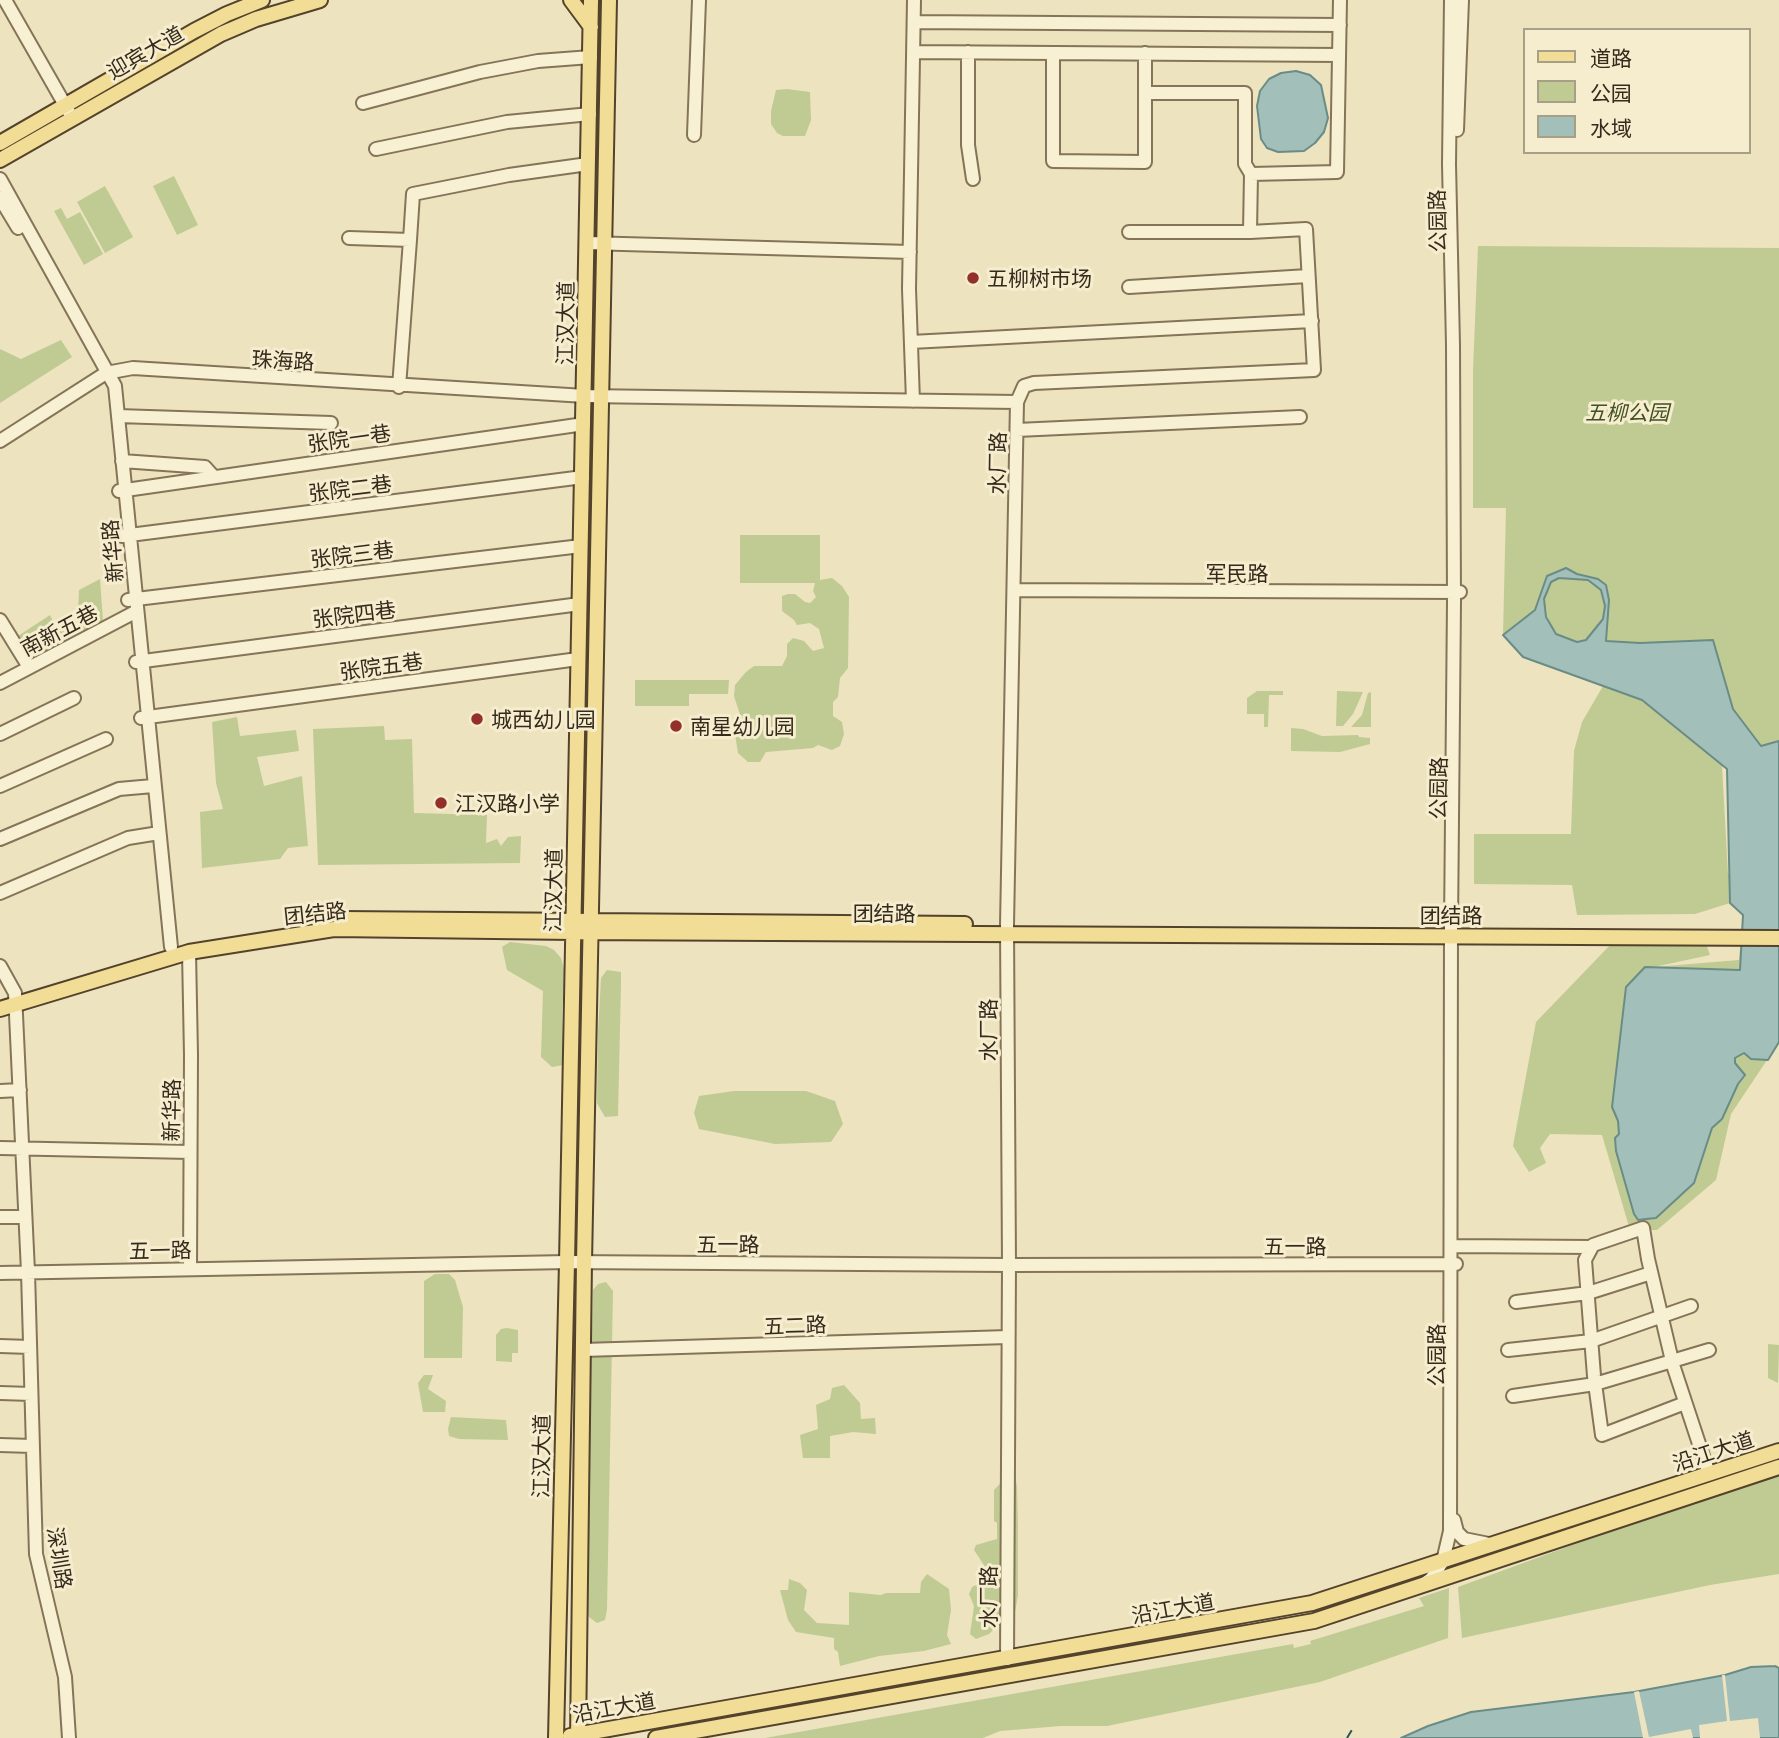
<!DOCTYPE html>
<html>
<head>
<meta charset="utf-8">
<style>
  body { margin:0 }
  #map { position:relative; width:1779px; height:1738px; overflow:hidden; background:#ede3bf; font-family:Georgia,"Noto Sans SC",serif }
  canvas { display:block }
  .legend { position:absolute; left:1523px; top:28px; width:228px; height:126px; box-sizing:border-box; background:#f5edce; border:2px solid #a89f87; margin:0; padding:9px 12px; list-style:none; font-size:21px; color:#352a1c }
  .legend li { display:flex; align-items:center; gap:14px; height:35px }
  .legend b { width:35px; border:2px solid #a89f87 }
</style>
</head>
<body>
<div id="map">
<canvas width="1779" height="1738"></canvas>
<ul class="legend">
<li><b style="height:9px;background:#f1dd96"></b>道路</li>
<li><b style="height:19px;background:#bfcb93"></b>公园</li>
<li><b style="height:19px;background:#a2bfb9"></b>水域</li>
</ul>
</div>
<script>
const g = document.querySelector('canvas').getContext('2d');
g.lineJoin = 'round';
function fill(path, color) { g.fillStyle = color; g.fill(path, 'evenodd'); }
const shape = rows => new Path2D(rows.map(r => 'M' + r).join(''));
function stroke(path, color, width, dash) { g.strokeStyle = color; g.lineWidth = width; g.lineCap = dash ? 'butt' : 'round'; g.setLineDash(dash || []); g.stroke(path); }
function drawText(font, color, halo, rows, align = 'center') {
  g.font = font + ' Georgia,"Noto Sans SC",serif'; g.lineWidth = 6; g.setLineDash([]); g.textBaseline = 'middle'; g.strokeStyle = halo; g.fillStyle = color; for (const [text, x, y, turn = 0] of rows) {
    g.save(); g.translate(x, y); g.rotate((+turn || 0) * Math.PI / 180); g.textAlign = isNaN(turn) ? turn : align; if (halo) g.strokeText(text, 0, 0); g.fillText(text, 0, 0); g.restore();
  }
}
fill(shape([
  [787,89,810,92,811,120,805,136,783,136,777,133,771,124,771,111,776,90],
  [174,176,198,225,177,235,153,186],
  [105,186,133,237,105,253,77,202],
  [61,208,67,219,80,212,103,254,84,265,54,211],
  [1478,246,1779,248,1779,1042,1731,1114,1716,1180,1657,1230,1630,1230,1602,1135,1550,1134,1540,1148,1546,1163,1529,1172,1513,1146,1536,1022,1614,941,1705,941,1710,955,1654,967,1739,960,1743,915,1730,903,1695,914,1577,915,1572,885,1474,884,1474,834,1571,834,1574,751,1582,722,1603,686,1523,657,1503,635,1506,508,1473,508,1473,371],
  [1722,766,1727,769,1729,874,1728,874],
  [61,340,72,357,0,403,0,349,21,359],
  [740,535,820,535,820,580,832,578,842,586,849,597,848,668,840,678,838,697,833,702,833,716,842,722,844,734,840,746,832,750,818,745,813,748,766,752,760,762,748,762,738,753,735,734,744,727,734,696,735,685,746,672,754,666,782,666,787,656,787,644,793,638,804,641,813,651,824,648,819,629,810,623,797,625,794,620,782,611,782,596,788,594,795,594,805,602,810,603,816,597,813,591,815,583,740,583],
  [100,579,103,621,33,659,18,636,50,615,54,624,78,613,79,590],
  [635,680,729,680,728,694,689,694,689,706,635,706],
  [1257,691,1283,691,1283,695,1269,695,1268,727,1264,727,1264,714,1247,714,1247,698],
  [1337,691,1363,692,1353,714,1343,726,1336,726],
  [1371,692,1371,727,1351,727,1362,715,1368,693],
  [237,717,240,736,296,730,299,751,257,757,264,786,302,776,308,846,288,848,280,859,202,868,200,812,223,809,216,783,212,722],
  [384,726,385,740,412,739,414,813,487,815,486,843,497,839,501,846,508,837,521,836,520,863,318,865,313,729],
  [1291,728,1303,729,1322,736,1358,735,1359,737,1370,738,1370,744,1340,752,1291,751],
  [510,942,546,946,554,950,561,958,565,972,562,1011,563,1065,552,1067,541,1057,543,991,507,970,502,947],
  [607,970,621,972,621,984,618,1116,605,1117,597,1103,598,1032,601,978],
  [734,1091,806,1091,835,1101,843,1124,831,1142,775,1144,699,1129,694,1113,699,1096],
  [435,1274,449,1274,455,1280,463,1307,462,1358,424,1358,424,1281],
  [606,1282,613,1291,607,1610,605,1620,597,1623,589,1617,585,1605,593,1290,598,1284],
  [507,1328,518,1330,518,1353,512,1353,512,1362,496,1361,496,1335,501,1329],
  [1768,1344,1779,1345,1778,1383,1768,1378],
  [424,1375,433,1375,428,1389,446,1401,445,1412,423,1412,418,1383],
  [844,1385,860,1403,861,1419,875,1418,876,1434,853,1432,830,1436,830,1458,803,1458,800,1435,818,1429,816,1405,830,1399,832,1388],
  [451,1417,506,1420,508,1440,459,1439,449,1436,448,1429],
  [1779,1469,1779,1574,1710,1585,1462,1638,1458,1587],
  [1011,1472,1015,1475,1017,1487,1018,1526,1018,1595,1013,1623,999,1624,989,1634,976,1639,970,1634,974,1606,969,1594,972,1587,982,1582,985,1573,984,1565,974,1550,976,1545,997,1539,997,1523,994,1521,994,1490],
  [927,1574,949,1589,951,1610,947,1635,951,1644,924,1651,879,1656,840,1666,838,1652,834,1649,834,1638,796,1632,788,1620,780,1590,788,1590,789,1579,800,1583,807,1590,804,1610,817,1623,849,1625,849,1592,881,1595,886,1593,920,1593,921,1582],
  [1449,1588,1448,1638,1320,1682,1107,1726,1061,1726,1000,1731,983,1738,765,1738,1293,1644,1294,1648,1311,1644,1310,1641,1424,1606,1419,1598]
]), '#bfcb93');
const water = shape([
  [1296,71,1310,75,1321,85,1328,118,1324,132,1315,143,1304,151,1278,152,1267,148,1261,139,1257,106,1260,91,1269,79,1281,73,1296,71],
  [1566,568,1577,574,1598,579,1606,585,1609,600,1606,641,1640,643,1713,640,1733,709,1761,746,1779,741,1779,1042,1768,1060,1751,1059,1744,1053,1735,1058,1735,1063,1745,1075,1738,1084,1722,1119,1712,1128,1694,1183,1656,1218,1646,1219,1638,1220,1634,1214,1616,1151,1615,1138,1619,1134,1618,1121,1612,1107,1626,987,1645,967,1740,970,1743,915,1730,903,1727,769,1642,700,1523,657,1503,635,1535,610,1547,576,1566,568],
  [1559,578,1588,580,1601,590,1605,606,1603,619,1586,640,1577,642,1556,634,1546,617,1544,599,1551,582,1559,578],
  [1775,1666,1779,1668,1779,1738,1401,1738,1428,1726,1471,1712,1634,1692,1725,1675,1751,1667,1775,1666]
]);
fill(water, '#a2bfb9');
stroke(water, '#6a8c87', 2);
fill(shape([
  [1722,1675,1725,1675,1730,1721,1758,1718,1760,1738,1700,1738,1699,1725,1727,1721],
  [1639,1691,1649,1737,1691,1729,1693,1738,1643,1738,1634,1692]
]), '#ede3bf');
stroke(shape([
  [1347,1738,1355,1725]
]), '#2b5355', 2, [9, 7]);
const minor = shape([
  [5,0,69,112],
  [914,22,1340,25],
  [913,52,1339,55],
  [968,52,968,145,973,179],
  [1053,53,1053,161,1145,162,1145,53],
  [1145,93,1245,93,1245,164,1251,174],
  [363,103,480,72,538,61,591,57],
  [1457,130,1462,0],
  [694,135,699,0],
  [376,149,507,122,590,114],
  [0,179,115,386,171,947],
  [0,198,18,228],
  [1129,232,1250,232,1251,174,1337,172,1340,0],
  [349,238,410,240,399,387],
  [410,240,413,194,509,175,588,164],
  [587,243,910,252],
  [1129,287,1308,276],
  [911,342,1312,321],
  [913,401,909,289,914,0],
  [118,416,331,423],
  [1017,430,1300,417],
  [0,441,106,373,133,368,585,396,1017,402],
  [122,461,205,467,214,477],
  [119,491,584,424],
  [122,536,583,477],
  [1014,590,1460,592],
  [128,600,581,546],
  [0,620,29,667],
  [136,662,580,604],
  [0,683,137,611],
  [141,718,578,659],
  [0,734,74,698],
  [0,786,106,739],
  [0,839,119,789,153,786],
  [0,893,128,838,159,833],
  [189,952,191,1055,190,1269],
  [0,966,15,993,28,1272,36,1554,65,1677,69,1738],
  [0,1091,20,1090],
  [0,1148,190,1152],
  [0,1217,25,1217],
  [1456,1246,1592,1247],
  [0,1273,567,1262,1009,1265,1456,1264],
  [1516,1302,1588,1293,1651,1273],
  [0,1346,30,1347],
  [583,1350,1008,1337],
  [1508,1350,1591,1341,1691,1306],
  [0,1393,31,1394],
  [1513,1396,1595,1384,1709,1350],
  [1685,1403,1602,1435,1594,1376,1585,1260,1593,1245,1643,1228,1648,1259,1673,1365,1709,1474],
  [0,1445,32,1446],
  [1454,1520,1457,1532,1464,1539,1489,1544],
  [1424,1584,1431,1579,1443,1561,1450,1531,1451,926,1454,601,1453,345,1449,164,1451,0],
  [1007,1659,1009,1265,1007,925,1017,402,1024,386,1034,383,1314,370,1306,229,1250,232]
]);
const major = shape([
  [571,0,591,27],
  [0,143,194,31,227,14,262,0],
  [0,160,221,34,256,19,320,0],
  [341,919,965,924],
  [0,1009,189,952,334,929,573,932,1779,938],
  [570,1736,1312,1603,1779,1451],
  [556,1738,567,1262,591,0],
  [578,1738,584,1262,609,0],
  [656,1738,1314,1621,1779,1467]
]);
stroke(minor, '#857458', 16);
stroke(major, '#53422c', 18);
stroke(minor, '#f8f0d2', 12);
stroke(major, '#f1dd96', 14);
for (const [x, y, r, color] of [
  [973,278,7,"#933128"],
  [477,719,7,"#933128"],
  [676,726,7,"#933128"],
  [441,803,7,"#933128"]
]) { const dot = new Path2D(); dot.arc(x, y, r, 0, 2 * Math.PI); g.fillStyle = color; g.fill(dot); stroke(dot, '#f5edce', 2.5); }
drawText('21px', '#352a1c', '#f5edce', [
  ["迎宾大道",145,52,-30],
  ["公园路",1437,221,-91],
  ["江汉大道",565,323,-89],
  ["珠海路",283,360,3],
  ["张院一巷",349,438,-8],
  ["水厂路",997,463,-89],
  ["张院二巷",350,488,-7],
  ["新华路",112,551,-95],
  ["张院三巷",352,554,-7],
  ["军民路",1237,573],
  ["张院四巷",354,614,-7],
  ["南新五巷",59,630,-28],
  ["张院五巷",381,666,-8],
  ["公园路",1438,788,-89],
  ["江汉大道",553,890,-89],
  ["团结路",315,913,-6],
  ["团结路",884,913],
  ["团结路",1451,915],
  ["水厂路",988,1030,-90],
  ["新华路",171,1110,-89],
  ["五一路",728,1244],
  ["五一路",1295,1246],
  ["五一路",160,1250,-1],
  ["五二路",795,1325,-2],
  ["公园路",1436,1355,-90],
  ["沿江大道",1713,1451,-18],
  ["江汉大道",541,1456,-89],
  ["深圳路",60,1558,81],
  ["水厂路",988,1597,-90],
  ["沿江大道",1173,1608,-10],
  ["沿江大道",614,1707,-10]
]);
drawText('21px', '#352a1c', '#f5edce', [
  ["五柳树市场",987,278],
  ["城西幼儿园",491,719],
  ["南星幼儿园",690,726],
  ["江汉路小学",455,803]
], 'left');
drawText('italic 21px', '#415123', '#f5edce', [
  ["五柳公园",1627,412]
]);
</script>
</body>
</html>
